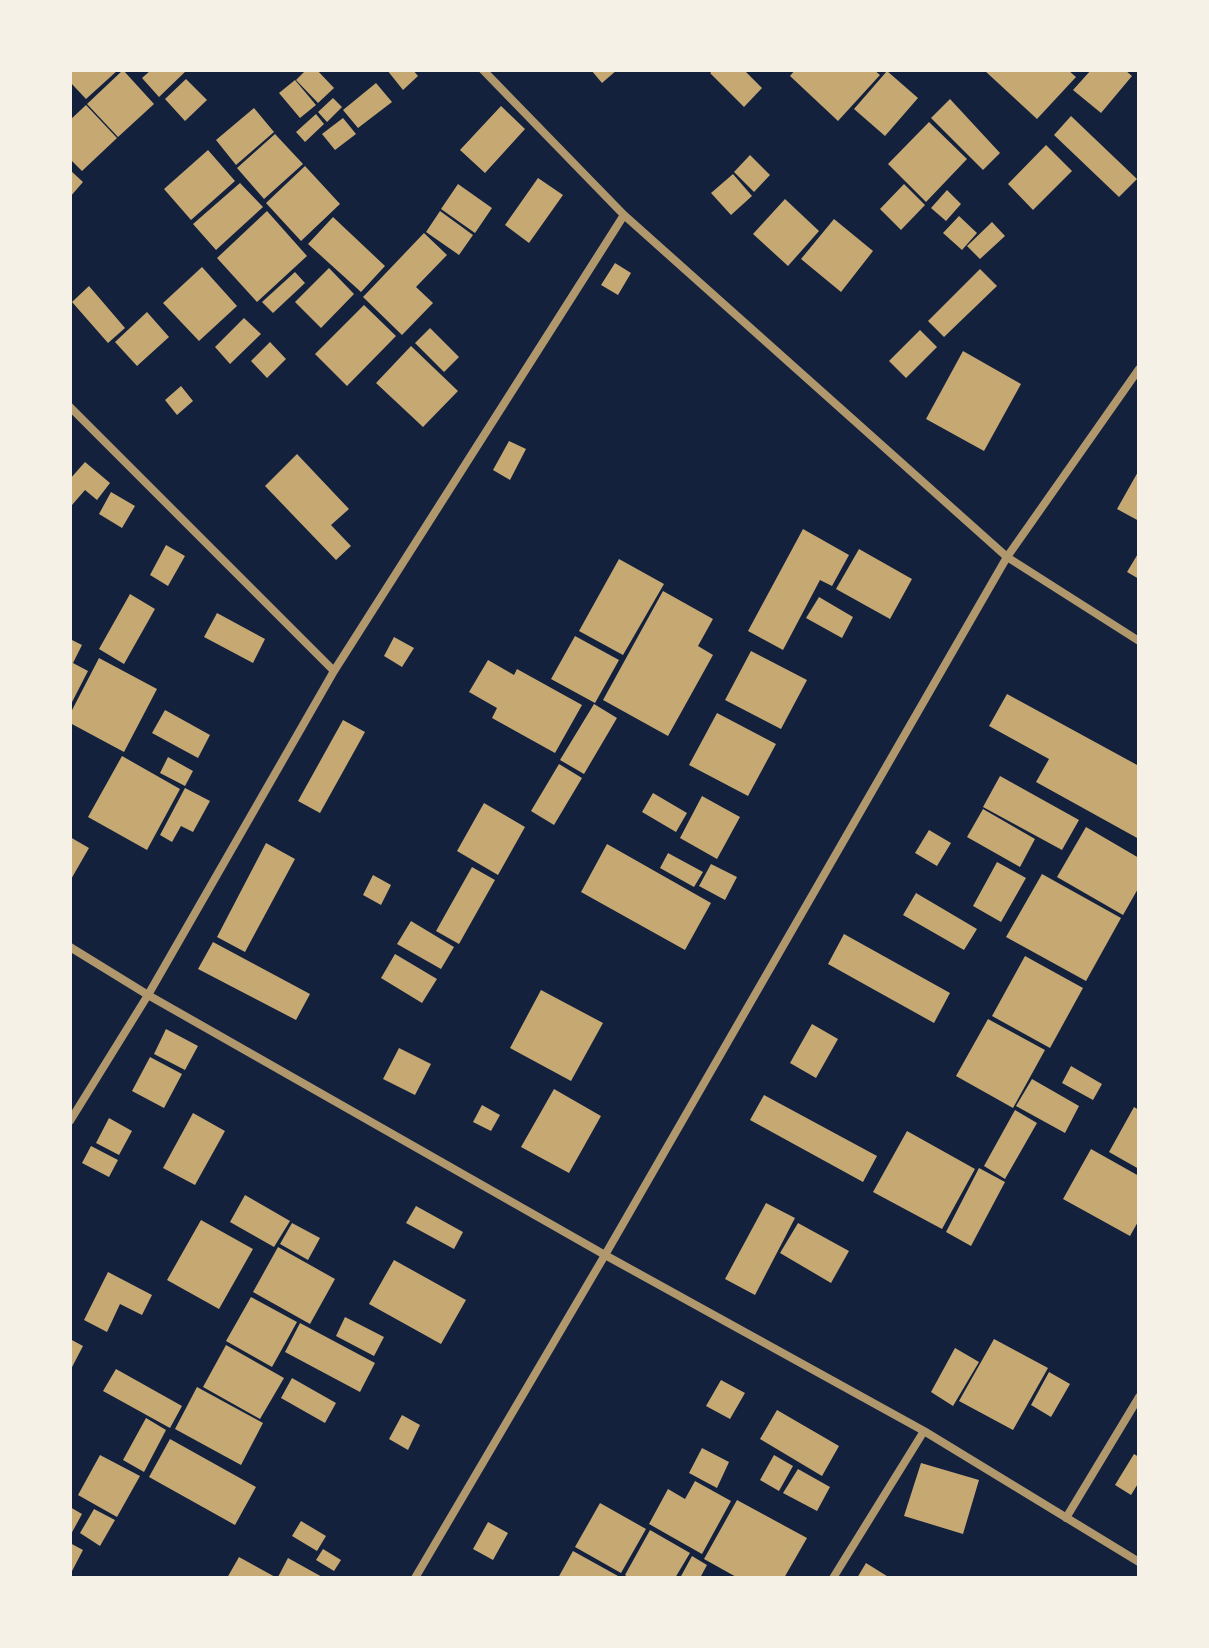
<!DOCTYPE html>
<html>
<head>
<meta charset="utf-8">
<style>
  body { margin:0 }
  #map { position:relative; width:1209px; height:1648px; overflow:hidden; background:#14213d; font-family:"Space Grotesk",sans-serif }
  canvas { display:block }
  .frame { position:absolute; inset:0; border:72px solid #f6f1e7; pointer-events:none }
</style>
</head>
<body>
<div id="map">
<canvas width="1209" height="1648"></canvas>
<div class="frame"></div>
</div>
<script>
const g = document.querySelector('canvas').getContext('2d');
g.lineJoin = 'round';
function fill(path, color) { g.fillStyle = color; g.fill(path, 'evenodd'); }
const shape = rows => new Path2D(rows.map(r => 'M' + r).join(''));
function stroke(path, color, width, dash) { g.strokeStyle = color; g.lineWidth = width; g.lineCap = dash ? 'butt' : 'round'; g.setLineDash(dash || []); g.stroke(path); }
fill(shape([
  [70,70,118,70,86,99,70,82],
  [123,70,154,104,118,137,87,104],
  [151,70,187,70,159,97,142,78],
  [306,70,317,70,334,88,318,103,296,80],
  [387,70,413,70,418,76,403,90],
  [591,70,617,70,602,83],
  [714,70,744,70,762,88,744,107,710,73],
  [795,70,874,70,880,75,838,121,790,76],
  [984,70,1068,70,1076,77,1037,119],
  [1091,70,1125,70,1132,76,1101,113,1073,90],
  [887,71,918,98,885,136,854,109],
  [186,79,207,100,185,121,165,99],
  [295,80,316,105,300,118,279,93],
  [376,83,392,102,358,128,343,110],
  [333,98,342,107,327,122,318,112],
  [950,99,1000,153,983,170,931,118],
  [86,105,117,138,82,171,70,159,70,120],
  [501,106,525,129,485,173,460,150],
  [254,108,274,132,236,165,216,140],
  [316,114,324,124,305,142,296,132],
  [1071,116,1137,179,1119,197,1054,135],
  [343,118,356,134,335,150,322,134],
  [929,122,967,159,926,202,888,164],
  [275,134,303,164,264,199,237,168],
  [1046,145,1072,171,1033,210,1008,184],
  [208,150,235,181,191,220,164,189],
  [750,155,770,175,754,192,734,172],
  [305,166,340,204,301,241,266,203],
  [70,170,83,182,70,197],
  [733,174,752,196,731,215,711,193],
  [538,178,563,195,529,243,505,225],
  [240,183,263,207,216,250,193,224],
  [458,184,492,208,475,233,441,209],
  [904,184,925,205,901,230,880,209],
  [947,190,961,204,946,221,931,208],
  [785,199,819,231,788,266,753,234],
  [267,211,307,256,257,302,217,258],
  [440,211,473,235,459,255,426,232],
  [959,216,977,233,962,250,943,233],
  [333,217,385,266,361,292,308,244],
  [834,219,873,251,841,292,801,259],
  [992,222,1005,236,980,259,967,246],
  [424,233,447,255,416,287,433,303,402,335,363,297],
  [615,263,631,273,618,295,601,285],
  [202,267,237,306,199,341,163,303],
  [329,268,354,294,321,328,295,302],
  [980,269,997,286,944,337,928,321],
  [295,272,305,283,273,313,262,302],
  [89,286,125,328,108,343,72,302],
  [364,305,396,336,347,386,315,354],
  [147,312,169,337,137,366,115,342],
  [244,318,261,334,230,364,215,347],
  [430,328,459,357,444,372,415,343],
  [920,330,937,347,906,378,889,361],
  [270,342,286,359,267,378,251,361],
  [411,346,458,391,423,427,376,383],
  [963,351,1021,384,984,451,926,419],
  [181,386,193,401,177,415,165,400],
  [509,441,526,449,510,480,493,470],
  [297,454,349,509,331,525,351,546,336,560,265,486],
  [85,462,110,483,97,500,85,490,72,505,70,503,70,479],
  [1139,470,1139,521,1117,509],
  [111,492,135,506,122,528,99,514],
  [803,529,849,555,832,586,820,580,783,650,748,631],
  [166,545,185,556,168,586,150,575],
  [859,549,912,579,890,619,836,589],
  [1139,552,1139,579,1127,572],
  [619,559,664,584,623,655,579,631],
  [663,591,713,619,698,646,713,655,668,736,603,700],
  [130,594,155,609,124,664,99,649],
  [819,597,853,617,842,638,806,618],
  [217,613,265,639,253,663,204,637],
  [575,636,619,660,595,703,551,679],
  [394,637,414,648,402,667,384,656],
  [70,639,82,645,73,663,88,671,70,706],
  [751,651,807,680,781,729,725,700],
  [99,658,157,689,124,752,70,723,70,714],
  [488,660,514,675,517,669,582,705,555,753,492,718,497,708,469,692],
  [1007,694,1139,766,1139,839,1036,782,1049,759,989,726],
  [594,704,617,718,584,774,560,760],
  [165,710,210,735,198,758,152,733],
  [717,713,776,744,748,796,689,765],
  [343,720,365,732,320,813,298,801],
  [122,756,180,789,147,850,88,817],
  [168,757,193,771,185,786,160,773],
  [559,764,582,778,554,825,531,811],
  [1000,776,1079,820,1062,850,983,807],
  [185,788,210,801,193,832,181,826,172,842,160,835],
  [653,793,687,813,676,832,642,812],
  [702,796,740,817,717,859,680,838],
  [484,803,525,827,498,875,457,851],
  [983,809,1035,839,1020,867,967,837],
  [1086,827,1139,858,1139,887,1123,915,1057,877],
  [929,830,951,843,937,866,915,853],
  [70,837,89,848,70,881],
  [266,843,295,859,245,952,217,937],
  [607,844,711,903,685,950,581,892],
  [668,853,703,872,694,887,660,868],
  [997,862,1026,878,1001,922,973,906],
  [711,864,737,877,725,900,699,886],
  [472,867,495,880,459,944,436,931],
  [1042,874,1121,918,1086,981,1006,937],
  [373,875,391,885,381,905,363,895],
  [916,893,977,929,964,950,903,915],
  [411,921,454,947,441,969,397,944],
  [844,934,950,993,934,1023,828,964],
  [213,942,310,994,296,1020,198,969],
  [395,954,437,979,422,1003,381,978],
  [1025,956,1083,988,1050,1048,992,1016],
  [541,990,603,1023,571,1081,510,1048],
  [988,1019,1045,1050,1013,1108,956,1076],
  [812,1024,838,1039,816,1078,790,1063],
  [166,1029,198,1046,185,1070,154,1054],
  [399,1048,431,1064,415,1095,383,1079],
  [150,1057,182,1074,164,1108,132,1091],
  [1071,1066,1102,1084,1093,1100,1062,1083],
  [1032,1079,1079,1106,1065,1133,1016,1106],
  [554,1089,601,1116,569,1173,521,1147],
  [764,1095,877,1156,863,1182,750,1120],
  [482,1105,500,1115,491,1131,473,1122],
  [1134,1107,1139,1110,1139,1169,1109,1152],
  [1015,1110,1037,1123,1005,1179,984,1166],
  [193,1113,225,1131,195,1185,163,1168],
  [109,1118,132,1131,119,1155,96,1143],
  [907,1131,975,1169,942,1229,873,1192],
  [91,1146,118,1160,109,1177,82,1163],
  [1091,1149,1139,1176,1139,1220,1130,1236,1063,1199],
  [979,1168,1005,1182,971,1246,946,1232],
  [245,1195,290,1221,274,1247,230,1222],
  [766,1203,795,1218,755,1295,725,1279],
  [416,1206,463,1232,454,1249,406,1223],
  [201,1220,253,1249,219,1309,167,1280],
  [292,1223,320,1238,308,1260,280,1244],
  [798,1223,849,1251,831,1283,780,1253],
  [278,1247,335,1279,310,1324,253,1292],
  [394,1260,466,1300,441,1344,369,1304],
  [108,1272,152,1295,142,1315,120,1304,107,1332,84,1320],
  [251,1297,297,1322,272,1367,226,1341],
  [345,1317,384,1337,374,1356,336,1336],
  [300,1323,375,1363,360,1392,285,1352],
  [70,1339,83,1346,70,1371],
  [994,1339,1048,1368,1013,1430,959,1401],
  [226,1345,284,1378,260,1419,203,1387],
  [955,1348,979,1362,953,1406,931,1392],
  [116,1369,182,1406,170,1428,103,1391],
  [1049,1372,1070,1384,1051,1417,1031,1405],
  [292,1378,336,1403,325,1423,281,1398],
  [721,1380,745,1393,730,1419,706,1406],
  [197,1387,263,1423,241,1465,175,1429],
  [777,1410,839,1446,822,1476,760,1439],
  [402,1415,420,1425,408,1450,389,1439],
  [146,1418,166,1430,144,1472,123,1460],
  [170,1439,256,1487,235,1525,149,1477],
  [702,1448,729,1462,717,1488,689,1473],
  [1134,1454,1139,1457,1139,1482,1131,1495,1115,1485],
  [100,1455,140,1476,117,1517,78,1495],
  [774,1455,793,1466,779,1491,760,1480],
  [921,1463,979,1480,963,1534,904,1516],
  [798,1469,830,1487,817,1511,783,1493],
  [695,1481,731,1501,702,1554,649,1524,668,1489,685,1499],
  [737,1500,807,1538,784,1578,738,1578,704,1559],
  [600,1503,646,1529,621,1573,575,1547],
  [70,1507,82,1514,70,1536],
  [94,1509,115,1520,100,1546,80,1533],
  [301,1521,326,1536,317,1551,292,1536],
  [488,1522,508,1533,493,1560,473,1549],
  [650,1530,690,1553,675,1578,629,1578,625,1575],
  [70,1543,83,1550,70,1575],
  [323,1549,341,1560,334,1571,316,1560],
  [573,1551,618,1576,617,1578,558,1578],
  [692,1556,707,1565,700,1578,680,1578],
  [239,1557,277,1578,227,1578],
  [288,1558,324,1578,278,1577],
  [866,1563,890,1578,857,1578]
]), '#c6a872');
stroke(shape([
  [483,70,624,215,1007,557,1139,641],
  [70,407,334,671],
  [70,947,148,995,605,1255,924,1431,1139,1562],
  [70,1121,148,995,334,671,624,215],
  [1066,1518,1139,1397],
  [415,1578,605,1255,1007,557,1139,369],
  [833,1578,924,1431]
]), '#b1986c', 8);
</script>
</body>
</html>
